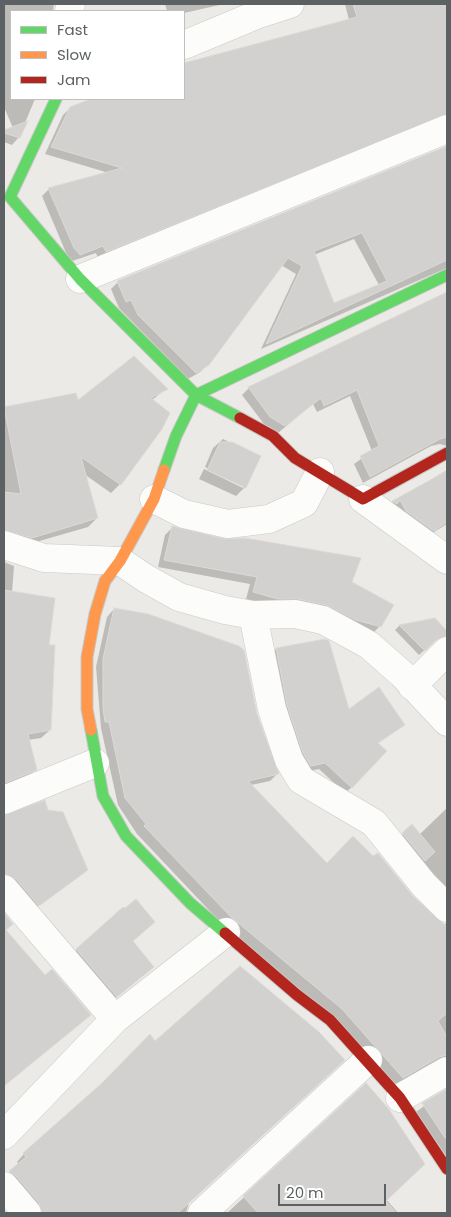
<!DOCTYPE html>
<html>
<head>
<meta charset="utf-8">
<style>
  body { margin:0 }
  #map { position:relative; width:451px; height:1217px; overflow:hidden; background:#eceae6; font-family:Poppins,sans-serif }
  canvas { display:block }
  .frame { position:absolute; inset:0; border:5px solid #5c6164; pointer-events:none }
  .legend { position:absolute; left:10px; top:10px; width:175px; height:90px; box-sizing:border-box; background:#fff; border:1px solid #bec0c1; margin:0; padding:6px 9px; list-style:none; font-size:15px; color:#5c6164 }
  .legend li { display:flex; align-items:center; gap:10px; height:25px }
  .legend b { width:25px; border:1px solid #bec0c1 }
  .scale { position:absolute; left:278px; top:1184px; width:108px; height:22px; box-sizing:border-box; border:2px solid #5c6164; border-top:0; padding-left:6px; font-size:15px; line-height:18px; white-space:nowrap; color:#5c6164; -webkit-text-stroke:4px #fff; paint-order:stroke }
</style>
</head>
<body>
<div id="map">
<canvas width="451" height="1217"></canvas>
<div class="frame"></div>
<ul class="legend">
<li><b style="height:6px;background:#63d668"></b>Fast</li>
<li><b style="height:6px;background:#ff974d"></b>Slow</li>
<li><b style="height:6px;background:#b3261e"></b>Jam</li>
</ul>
<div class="scale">20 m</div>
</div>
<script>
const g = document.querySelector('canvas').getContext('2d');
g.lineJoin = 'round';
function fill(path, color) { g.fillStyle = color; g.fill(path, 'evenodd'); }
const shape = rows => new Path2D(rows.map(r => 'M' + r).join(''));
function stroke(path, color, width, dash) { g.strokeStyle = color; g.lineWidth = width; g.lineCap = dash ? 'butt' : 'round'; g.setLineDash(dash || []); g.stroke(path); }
fill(shape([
  [4,4,54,4,53,11,11,11,11,99,35,99,19,137,12,145,4,142,4,132,13,128,4,107],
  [165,4,224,4,184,13,184,11,167,11],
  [345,4,447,4,447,122,98,258,96,253,72,261,67,255,42,196,49,189,109,173,45,154,63,115,70,108,95,99,108,99,110,103,126,99,184,99,184,65,349,20],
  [447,147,447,268,261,349,296,274,281,265,208,365,200,372,188,379,119,308,111,289,118,282],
  [354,239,379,285,333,305,314,255],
  [447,294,447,446,440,444,431,446,363,483,354,464,372,451,350,396,317,412,313,404,278,433,264,424,242,395,249,388],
  [166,389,152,400,120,484,111,493,84,474,97,518,88,527,22,546,4,541,4,408,75,395,77,402],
  [223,439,259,457,245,487,236,496,199,479,204,469,243,488,243,485,205,467,213,448],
  [447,470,447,524,426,537,386,508,393,502],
  [173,527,351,582,380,626,372,634,246,599,250,584,158,567,165,535],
  [4,562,14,566,12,593,47,646,50,730,41,738,28,740,36,769,27,778,4,788],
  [114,609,256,714,278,773,270,781,251,785,327,864,412,897,442,924,447,924,447,1065,439,1062,431,1064,395,1085,223,925,137,834,118,805,101,728,96,667,107,617],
  [434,619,447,632,447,641,436,640,419,655,395,630,399,626],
  [325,640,348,711,403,724,377,744,352,787,345,793,319,769,305,772,270,655,276,649],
  [44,802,47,811,86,869,29,913,4,885,4,816],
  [447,808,447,902,395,841,403,834,419,835],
  [123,909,132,941,148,971,112,1001,72,954],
  [4,914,12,924,5,931,45,977,89,1015,4,1086],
  [366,1085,386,1199,398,1213,227,1213],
  [447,1089,447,1157,416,1112],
  [24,1154,189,1202,186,1213,33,1213,4,1178,19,1164,17,1162]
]), '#0003');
const building = shape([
  [353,4,447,4,447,114,106,252,103,246,80,255,74,248,48,188,122,168,51,147,70,107,91,99,184,99,184,63,357,17,353,4],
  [28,121,20,138,4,133,4,130,28,121],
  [447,146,447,260,266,344,302,266,288,258,209,365,196,373,138,315,131,300,126,302,117,281,447,146],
  [362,233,387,281,334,303,314,251,362,233],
  [447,292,447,437,440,439,370,477,360,456,379,446,357,390,324,406,321,398,285,426,270,417,248,387,447,292],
  [134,356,168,389,151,398,170,413,162,429,121,485,81,457,98,518,32,538,4,530,4,492,21,494,4,407,76,393,78,400,134,356],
  [220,442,232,442,261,456,246,488,207,470,220,442],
  [447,471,447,522,434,531,406,511,400,500,397,504,392,501,447,471],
  [172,526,225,539,245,538,361,558,352,582,394,605,381,627,356,620,326,605,298,599,278,599,253,592,257,577,164,560,172,526],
  [4,590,55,598,49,645,55,645,51,730,28,734,37,770,4,783,4,590],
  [114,608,148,614,239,646,244,650,257,714,279,774,248,781,327,863,353,836,373,856,378,853,413,896,447,927,447,1013,438,1021,447,1037,447,1055,439,1057,403,1078,342,1009,231,917,144,826,146,824,125,798,109,722,105,722,103,708,103,659,114,608],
  [435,618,447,631,447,636,436,640,425,651,399,625,435,618],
  [325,639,329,641,349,709,379,687,405,725,378,743,387,751,352,788,325,763,311,766,303,753,287,705,276,648,325,639],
  [45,800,48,810,63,812,88,870,39,906,16,879,4,874,4,815,45,800],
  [412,824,435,852,425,861,402,833,412,824],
  [136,899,155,922,133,941,154,967,117,997,76,949,123,907,125,908,136,899],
  [4,913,13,924,6,930,45,975,52,969,91,1015,4,1086,4,913],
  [240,966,319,1032,345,1060,178,1213,42,1213,39,1203,16,1176,9,1171,26,1157,23,1153,102,1083,150,1034,155,1041,240,966],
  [366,1083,388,1108,425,1164,386,1201,396,1213,258,1213,243,1196,366,1083],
  [447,1089,447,1136,445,1138,422,1103,447,1089]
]);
fill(building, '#d2d1cf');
stroke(building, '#dcd9d6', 1);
const street = shape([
  [69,11,71,4],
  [184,45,256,15,290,4],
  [80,279,447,129],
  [154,499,184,514,228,524,269,519,304,503,320,472],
  [363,499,447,560],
  [4,545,44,558,120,561,145,578,179,597,225,610,253,615,295,614,323,620,369,645,403,675,447,722],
  [253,615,272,709,289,760,301,780,374,823,424,885,447,908],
  [412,686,447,651],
  [4,800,95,763],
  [4,889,115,1019],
  [400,1098,447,1071],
  [4,1135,115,1019,226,932],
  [4,1186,27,1213],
  [202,1213,368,1060]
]);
const fast = shape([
  [56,99,10,197,80,279,196,395,240,418],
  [164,470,176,436,196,395,447,275],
  [91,730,103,796,126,836,190,903,225,933]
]);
const slow = shape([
  [91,730,87,709,87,657,95,614,105,581,120,561,154,499,164,470]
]);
const jam = shape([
  [240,418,273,436,295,458,363,499,447,453],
  [225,933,297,995,330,1020,400,1098,447,1169]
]);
stroke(street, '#c8c9c8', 29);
stroke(fast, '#c7c7c7', 13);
stroke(slow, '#c7c7c7', 13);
stroke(jam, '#c7c7c7', 13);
stroke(street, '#fcfcfb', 28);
stroke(fast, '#63d668', 11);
stroke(slow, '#ff974d', 11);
stroke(jam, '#b3261e', 11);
</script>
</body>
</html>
